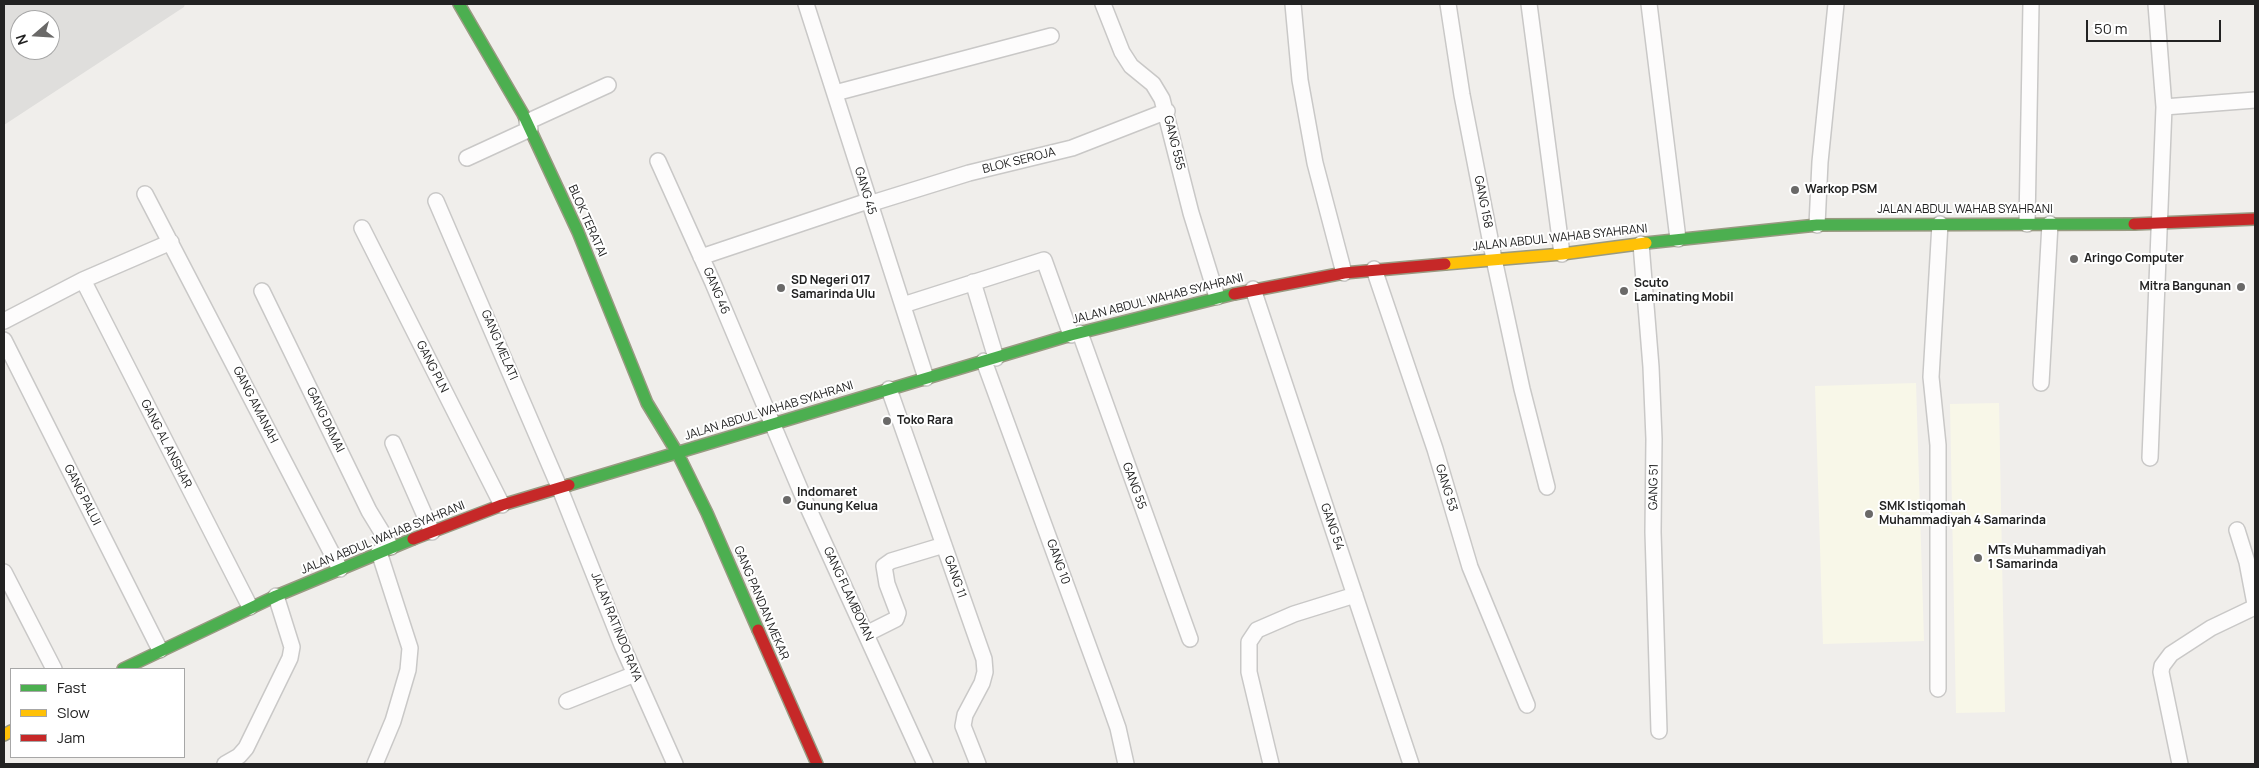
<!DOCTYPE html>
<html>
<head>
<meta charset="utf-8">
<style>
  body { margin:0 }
  #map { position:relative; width:2259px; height:768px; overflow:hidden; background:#f0eeeb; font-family:Manrope,sans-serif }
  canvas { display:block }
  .frame { position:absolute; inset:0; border:5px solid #222; pointer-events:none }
  .legend { position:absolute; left:10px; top:668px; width:175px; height:90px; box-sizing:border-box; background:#fff; border:1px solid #a7a7a7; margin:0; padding:6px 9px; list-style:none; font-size:15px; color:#222 }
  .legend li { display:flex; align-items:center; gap:10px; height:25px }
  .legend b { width:25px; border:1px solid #a7a7a7 }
  .north { position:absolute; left:10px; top:10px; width:50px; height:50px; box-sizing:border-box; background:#fff; border:1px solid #a7a7a7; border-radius:50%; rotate:251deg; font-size:14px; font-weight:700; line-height:20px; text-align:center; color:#222 }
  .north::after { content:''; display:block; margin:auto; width:18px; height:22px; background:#6a6968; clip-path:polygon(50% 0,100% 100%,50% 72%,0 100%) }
  .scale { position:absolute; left:2086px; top:20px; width:135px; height:22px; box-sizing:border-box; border:2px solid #222; border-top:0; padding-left:6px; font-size:15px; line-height:18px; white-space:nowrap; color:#222; -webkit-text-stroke:4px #fff; paint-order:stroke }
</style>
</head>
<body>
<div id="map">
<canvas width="2259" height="768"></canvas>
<div class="frame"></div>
<ul class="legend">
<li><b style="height:6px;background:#4caf50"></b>Fast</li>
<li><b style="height:6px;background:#ffc107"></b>Slow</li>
<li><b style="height:6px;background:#c62828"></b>Jam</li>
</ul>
<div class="north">N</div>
<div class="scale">50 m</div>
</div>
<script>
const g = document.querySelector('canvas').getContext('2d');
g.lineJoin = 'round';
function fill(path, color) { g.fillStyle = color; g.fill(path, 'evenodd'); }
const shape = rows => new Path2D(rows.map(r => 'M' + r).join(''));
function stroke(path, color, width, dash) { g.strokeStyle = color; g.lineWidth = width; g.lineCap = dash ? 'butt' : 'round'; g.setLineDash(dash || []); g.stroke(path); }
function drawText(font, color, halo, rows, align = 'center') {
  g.font = font + ' Manrope,sans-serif'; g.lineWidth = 4; g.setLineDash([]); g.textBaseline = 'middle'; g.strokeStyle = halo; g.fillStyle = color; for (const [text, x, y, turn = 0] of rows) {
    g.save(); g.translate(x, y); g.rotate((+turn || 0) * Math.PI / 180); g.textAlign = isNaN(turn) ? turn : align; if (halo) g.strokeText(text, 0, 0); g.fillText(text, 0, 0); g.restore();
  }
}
fill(shape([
  [4,4,185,4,184,7,4,125],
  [20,20,50,20,50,50,20,50]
]), '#dfdedc');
fill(shape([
  [1916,383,1924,641,1823,644,1815,386],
  [1999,403,2005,712,1956,713,1950,404]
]), '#f8f7e8');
const street = shape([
  [806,4,926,378],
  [1103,4,1122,52,1131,66,1153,84,1162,99,1191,213,1217,297],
  [1293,4,1300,80,1315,163,1344,273],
  [1448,4,1462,95,1494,259,1522,389,1547,487],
  [1529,4,1562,254],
  [1649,4,1678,239],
  [835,93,1051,36],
  [2164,107,2255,100],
  [527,122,608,85],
  [467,158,530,129],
  [658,161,713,283,805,501,925,764],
  [145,194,340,569],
  [436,201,560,489,622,645,675,764],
  [869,204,969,173,1072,148,1167,111],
  [2027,224,2031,4],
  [1817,225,1820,162,1836,4],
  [362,228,502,505],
  [1641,244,1651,367,1654,439,1653,532,1659,731],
  [701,257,868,201],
  [1374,269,1435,449,1470,567,1527,705],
  [83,280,250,607],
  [973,282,996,358],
  [1253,289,1411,764],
  [262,291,369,511,391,547],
  [903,305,1044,260,1071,335],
  [4,321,83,280,171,242],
  [1080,333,1190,639],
  [4,340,160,650],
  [984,361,1106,694,1118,728,1126,764],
  [2041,383,2050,224],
  [889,389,984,659,985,672,982,683,965,715,963,726,978,764],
  [393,443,432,532],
  [2150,458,2164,107,2156,4],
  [2237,530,2247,562,2255,604],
  [4,572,54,669],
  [866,634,896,619,898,613,887,584,884,566,891,561,944,545],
  [1938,689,1938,445,1931,377,1940,224],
  [567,701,635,674],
  [225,764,239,756,246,748,290,658,292,647,276,596],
  [375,764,393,721,408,670,410,648,379,552],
  [1271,764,1249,672,1249,642,1257,630,1294,614,1355,595],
  [2180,764,2161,672,2162,666,2171,654,2211,628,2255,607]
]);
const fast = shape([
  [459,4,523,114,578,232,647,403,678,454,707,513,758,630],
  [1646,243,1817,225,2134,224],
  [569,485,1071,335,1234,294],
  [123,669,276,596,413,539]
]);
const slow = shape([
  [1445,264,1562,254,1646,243],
  [4,735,11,731]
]);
const jam = shape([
  [2134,224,2255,219],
  [1234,294,1344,273,1445,264],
  [413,539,502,505,569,485],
  [758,630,817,764]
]);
stroke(street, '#c9c8c7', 18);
stroke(fast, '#999a82', 14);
stroke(slow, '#999a82', 14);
stroke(jam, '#999a82', 14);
stroke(street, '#fdfcfc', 15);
stroke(fast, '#4caf50', 11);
stroke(slow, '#ffc107', 11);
stroke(jam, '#c62828', 11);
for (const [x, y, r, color] of [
  [1795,190,5,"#6a6968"],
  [2074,259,5,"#6a6968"],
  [2241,287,5,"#6a6968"],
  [781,288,5,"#6a6968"],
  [1624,291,5,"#6a6968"],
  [887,421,5,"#6a6968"],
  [787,500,5,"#6a6968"],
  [1869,514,5,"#6a6968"],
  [1978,558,5,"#6a6968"]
]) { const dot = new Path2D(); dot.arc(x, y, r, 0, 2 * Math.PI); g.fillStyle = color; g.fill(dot); stroke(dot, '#fff', 2); }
drawText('12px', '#222', '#fff', [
  ["GANG 555",1174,143,76],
  ["BLOK SEROJA",1019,161,-14],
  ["GANG 45",865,191,73],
  ["GANG 158",1483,202,79],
  ["JALAN ABDUL WAHAB SYAHRANI",1965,210],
  ["BLOK TERATAI",587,221,66],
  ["JALAN ABDUL WAHAB SYAHRANI",1560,238,-6],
  ["GANG 46",716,291,67],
  ["JALAN ABDUL WAHAB SYAHRANI",1158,299,-14],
  ["GANG MELATI",499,345,67],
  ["GANG PLN",432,367,63],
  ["GANG AMANAH",255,405,63],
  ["JALAN ABDUL WAHAB SYAHRANI",769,411,-17],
  ["GANG DAMAI",325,420,64],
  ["GANG AL ANSHAR",166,444,63],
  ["GANG 55",1134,486,70],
  ["GANG 51",1654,487,-89],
  ["GANG 53",1446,488,73],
  ["GANG PALUI",82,495,63],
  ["GANG 54",1332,527,71],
  ["JALAN ABDUL WAHAB SYAHRANI",383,538,-22],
  ["GANG 10",1058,562,70],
  ["GANG 11",955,577,71],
  ["GANG FLAMBOYAN",848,594,65],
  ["GANG PANDAN MEKAR",761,603,67],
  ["JALAN RATINDO RAYA",616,627,68]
]);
drawText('bold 12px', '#222', '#fff', [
  ["Warkop PSM",1805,190],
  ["Aringo Computer",2084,259],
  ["SD Negeri 017",791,281],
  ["Samarinda Ulu",791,295],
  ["Scuto",1634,284],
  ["Laminating Mobil",1634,298],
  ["Mitra Bangunan",2231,287,"right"],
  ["Toko Rara",897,421],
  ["Indomaret",797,493],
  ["Gunung Kelua",797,507],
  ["SMK Istiqomah",1879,507],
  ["Muhammadiyah 4 Samarinda",1879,521],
  ["MTs Muhammadiyah",1988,551],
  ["1 Samarinda",1988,565]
], 'left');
</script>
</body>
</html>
